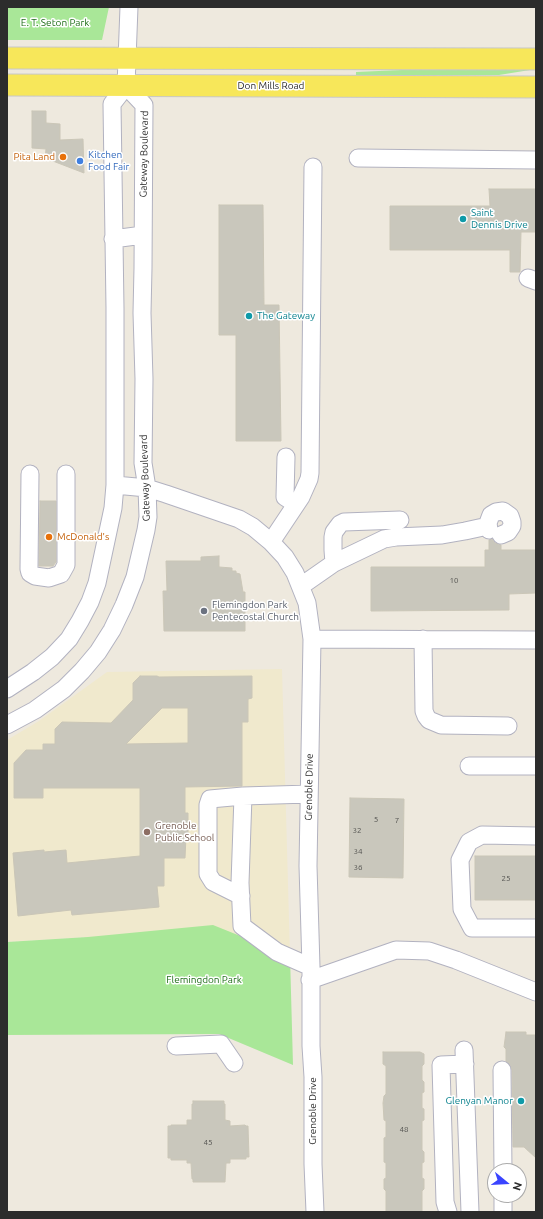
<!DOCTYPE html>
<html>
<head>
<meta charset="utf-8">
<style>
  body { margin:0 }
  #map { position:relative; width:543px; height:1219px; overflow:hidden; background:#eee9de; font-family:Ubuntu,sans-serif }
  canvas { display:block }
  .frame { position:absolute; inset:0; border:8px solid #2c2c2c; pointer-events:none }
  .north { position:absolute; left:487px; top:1163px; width:40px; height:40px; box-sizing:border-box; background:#fff; border:1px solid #ababab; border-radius:50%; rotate:108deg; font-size:11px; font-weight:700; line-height:16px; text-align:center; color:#2c2c2c }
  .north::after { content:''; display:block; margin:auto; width:14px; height:18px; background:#3a44ff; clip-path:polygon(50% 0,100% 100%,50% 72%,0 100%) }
</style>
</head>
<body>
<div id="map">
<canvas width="543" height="1219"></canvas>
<div class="frame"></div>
<div class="north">N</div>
</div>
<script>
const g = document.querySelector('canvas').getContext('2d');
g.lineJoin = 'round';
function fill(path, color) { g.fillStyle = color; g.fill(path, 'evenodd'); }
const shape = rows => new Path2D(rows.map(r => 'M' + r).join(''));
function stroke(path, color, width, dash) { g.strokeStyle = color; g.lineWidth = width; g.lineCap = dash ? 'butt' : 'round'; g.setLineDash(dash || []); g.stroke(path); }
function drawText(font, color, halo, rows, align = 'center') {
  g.font = font + ' Ubuntu,sans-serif'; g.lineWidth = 3; g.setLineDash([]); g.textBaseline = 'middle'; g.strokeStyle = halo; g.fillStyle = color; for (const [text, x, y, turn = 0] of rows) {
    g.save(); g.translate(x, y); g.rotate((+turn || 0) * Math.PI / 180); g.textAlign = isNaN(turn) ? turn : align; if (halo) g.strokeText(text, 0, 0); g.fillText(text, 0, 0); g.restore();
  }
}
fill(shape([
  [282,669,290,956,88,937,7,942,7,740,39,721,107,672]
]), '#f0e9cd');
fill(shape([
  [7,7,109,7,102,40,7,40],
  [424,69,536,69,499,75,356,76,356,72],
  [213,925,290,956,293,1065,219,1034,7,1035,7,942,88,937]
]), '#a9e798');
const building = shape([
  [32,111,46,111,46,123,60,124,60,140,83,139,84,173,45,158,46,149,32,148,32,111],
  [489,189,536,189,536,232,521,232,520,272,510,272,510,250,390,250,390,206,490,206,489,189],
  [219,205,263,205,264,305,279,305,281,441,236,441,236,335,219,335,219,205],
  [40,501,56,501,56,562,53,566,39,566,40,501],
  [492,539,495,543,501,545,501,550,536,550,536,593,509,594,509,610,371,611,371,567,485,567,485,550,489,550,489,540,492,539],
  [219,556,219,567,232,568,232,571,236,571,236,573,240,574,243,592,245,592,245,631,164,631,163,591,167,591,166,561,201,561,201,557,219,556],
  [140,676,157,676,159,677,252,676,252,698,248,699,248,722,242,722,242,786,185,787,185,813,188,813,188,836,186,836,185,858,164,858,164,886,157,886,159,907,72,915,71,910,18,916,13,853,44,850,44,852,66,850,67,863,140,856,140,788,43,788,43,798,14,798,14,763,26,750,43,750,43,744,55,744,55,729,62,722,111,723,133,700,133,683,140,676],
  [162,708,188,708,188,743,126,744,162,708],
  [350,798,404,799,403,878,349,877,350,798],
  [475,856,536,856,536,900,475,900,475,856],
  [506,1032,526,1032,526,1035,536,1035,536,1158,524,1147,513,1147,512,1070,510,1065,506,1061,506,1049,504,1047,506,1032],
  [383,1052,420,1052,424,1054,424,1064,422,1066,422,1080,424,1082,424,1092,422,1093,422,1108,424,1109,424,1120,422,1121,422,1150,424,1152,424,1162,422,1163,422,1178,424,1179,424,1189,422,1191,422,1212,386,1212,386,1191,384,1189,384,1179,386,1178,386,1163,384,1162,384,1138,386,1137,386,1121,384,1120,383,1103,384,1096,386,1094,386,1066,383,1064,383,1052],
  [193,1101,224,1101,224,1104,225,1104,225,1120,230,1121,230,1126,245,1125,246,1126,248,1126,249,1157,246,1157,246,1159,230,1159,230,1163,226,1163,225,1182,193,1182,193,1179,192,1179,191,1163,187,1163,187,1160,171,1160,171,1158,168,1158,168,1126,171,1126,171,1125,187,1125,187,1120,192,1120,192,1104,193,1104,193,1101]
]);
fill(building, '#c9c7bc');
stroke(building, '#cac6b7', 1);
const minor = shape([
  [126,86,129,7],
  [358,158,536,160],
  [113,239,143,235],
  [528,278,536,281],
  [286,457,285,497,296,504],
  [30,474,29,569,30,573,35,576,49,578,61,574,66,565,66,474],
  [115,485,147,488,166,494,239,519,253,527,271,542,285,557,295,573,307,603,312,639,308,866,311,967,311,1046,313,1077,313,1164,315,1212],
  [489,530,488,523,491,515,496,512,503,511,510,516,512,522,512,526,508,532,501,535],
  [271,542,301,497,309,479,310,473,313,167],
  [334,563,333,550,333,537,334,532,340,524,344,522,400,520],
  [301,586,334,563,384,539,396,537,442,535,465,531,488,526],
  [312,639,536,640],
  [423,639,424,711,426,716,429,720,441,725,508,726],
  [7,689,33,672,52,657,69,639,80,621,90,602,97,583,113,508,115,485,115,308,112,104,126,86],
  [7,725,35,710,64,689,82,671,98,652,112,630,124,605,135,577,146,530,148,517,147,488,143,463,144,379,142,313,143,268,144,105,126,86],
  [469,766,536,766],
  [309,794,243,796,240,883,242,926,277,952,311,967],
  [536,836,482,835,469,842,460,860,462,909,472,928,536,928],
  [241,896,213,882,208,874,208,805,210,799,243,796],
  [310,980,396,950,429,951,456,960,536,992],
  [176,1046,221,1044,234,1063],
  [464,1050,470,1212],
  [502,1070,503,1171],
  [503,1195,503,1212],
  [448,1212,445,1202,441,1065,465,1064]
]);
const major = shape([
  [7,58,536,59],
  [7,85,536,87]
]);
stroke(minor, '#b2b2c0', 19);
stroke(major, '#c8c8c8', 23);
stroke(minor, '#fff', 17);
stroke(major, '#f7e75a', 21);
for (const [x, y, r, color] of [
  [63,157,4,"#e8710a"],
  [80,161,4,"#3f7fe0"],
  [463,219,4,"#0f9aa8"],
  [249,316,4,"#0f9aa8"],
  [49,537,4,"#e8710a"],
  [204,611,4,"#6b7280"],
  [147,832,4,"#8d6e63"],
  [521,1101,4,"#0f9aa8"]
]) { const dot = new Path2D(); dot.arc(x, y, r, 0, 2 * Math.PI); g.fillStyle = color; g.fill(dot); stroke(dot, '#fff', 1.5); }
drawText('8px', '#535350', null, [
  ["10",454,580],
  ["5",376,819],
  ["7",397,820],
  ["32",357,830],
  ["34",358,851],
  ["36",358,867],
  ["25",506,878],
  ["48",404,1129],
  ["45",208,1142]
]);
drawText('10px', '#1e6e17', '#fff', [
  ["E. T. Seton Park",55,23],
  ["Flemingdon Park",204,980]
]);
drawText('10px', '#2c2c2c', '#fff', [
  ["Don Mills Road",271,86],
  ["Gateway Boulevard",144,154,-89],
  ["Gateway Boulevard",145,478,-92],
  ["Grenoble Drive",309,787,-89],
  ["Grenoble Drive",313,1111,-90]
]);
drawText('10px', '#366cbe', '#fff', [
  ["Kitchen",88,155],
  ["Food Fair",88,167]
], 'left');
drawText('10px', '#c56008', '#fff', [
  ["Pita Land",55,157],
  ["McDonald's",57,537,"left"]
], 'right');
drawText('10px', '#0d838f', '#fff', [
  ["Saint",471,213],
  ["Dennis Drive",471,225],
  ["The Gateway",257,316],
  ["Glenyan Manor",513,1101,"right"]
], 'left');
drawText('10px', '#5b616d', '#fff', [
  ["Flemingdon Park",212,605],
  ["Pentecostal Church",212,617]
], 'left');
drawText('10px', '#785e54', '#fff', [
  ["Grenoble",155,826],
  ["Public School",155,838]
], 'left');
</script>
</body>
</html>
